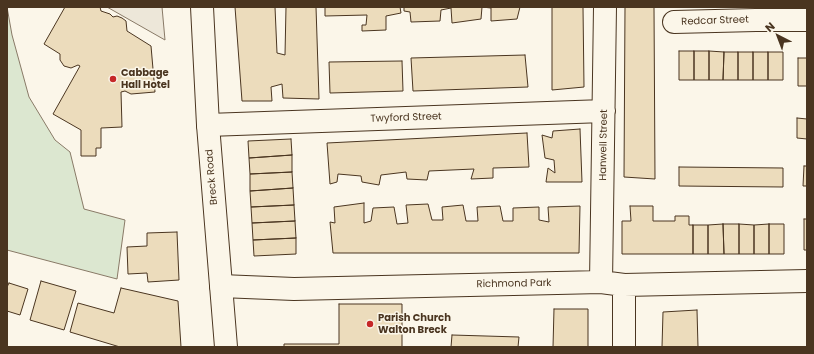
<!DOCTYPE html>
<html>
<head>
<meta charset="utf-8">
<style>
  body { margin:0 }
  #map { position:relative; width:814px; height:354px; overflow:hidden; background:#fbf6e9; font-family:Poppins,sans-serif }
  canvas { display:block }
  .frame { position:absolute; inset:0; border:8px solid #4a3520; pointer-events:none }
  .north { position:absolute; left:758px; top:16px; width:40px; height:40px; -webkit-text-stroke:3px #fbf6e9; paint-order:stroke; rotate:318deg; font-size:11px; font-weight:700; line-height:16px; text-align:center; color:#4a3520 }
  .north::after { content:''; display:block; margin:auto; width:14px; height:18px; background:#4a3520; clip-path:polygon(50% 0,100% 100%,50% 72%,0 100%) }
</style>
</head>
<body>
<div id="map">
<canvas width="814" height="354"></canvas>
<div class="frame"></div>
<div class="north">N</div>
</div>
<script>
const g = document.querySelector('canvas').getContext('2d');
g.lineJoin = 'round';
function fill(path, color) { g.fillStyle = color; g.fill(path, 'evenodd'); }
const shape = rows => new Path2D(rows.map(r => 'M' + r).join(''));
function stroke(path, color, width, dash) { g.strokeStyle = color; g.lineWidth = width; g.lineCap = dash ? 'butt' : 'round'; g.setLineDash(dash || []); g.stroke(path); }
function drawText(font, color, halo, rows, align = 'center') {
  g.font = font + ' Poppins,sans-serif'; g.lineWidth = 3; g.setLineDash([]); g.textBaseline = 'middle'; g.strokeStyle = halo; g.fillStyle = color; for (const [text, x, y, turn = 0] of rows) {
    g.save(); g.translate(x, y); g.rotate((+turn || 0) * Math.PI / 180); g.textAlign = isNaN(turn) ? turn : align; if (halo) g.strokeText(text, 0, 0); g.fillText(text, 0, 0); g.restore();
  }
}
const green = shape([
  [7,7,12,35,29,97,55,140,70,152,84,209,125,220,117,279,7,250,7,7]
]);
fill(green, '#dce7d0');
stroke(green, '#887966', 1);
const parking = shape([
  [107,7,162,7,165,40,107,7]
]);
fill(parking, '#ede7d9');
stroke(parking, '#887966', 1);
const building = shape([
  [65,7,100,7,101,11,110,14,113,17,117,16,122,18,126,21,127,31,151,46,155,92,131,94,125,91,121,92,122,127,101,128,101,148,96,148,96,156,81,156,81,130,53,114,80,66,78,65,71,68,64,66,60,60,60,54,44,44,65,7],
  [235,7,275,7,277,53,285,55,286,7,316,7,319,99,283,98,282,84,271,87,272,101,242,101,235,7],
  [325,7,400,7,401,13,386,16,386,30,362,31,362,25,366,25,367,15,325,16,325,7],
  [404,7,520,7,517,19,491,21,491,8,482,7,481,19,452,23,451,8,441,10,440,21,411,22,410,12,404,11,404,7],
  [552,7,583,7,584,87,552,90,552,7],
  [625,7,654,7,655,179,624,177,625,7],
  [679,51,694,51,694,80,679,80,679,51],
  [694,51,709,51,709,80,694,80,694,51],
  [709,51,724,52,723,80,709,80,709,51],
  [724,52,738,52,738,80,723,80,724,52],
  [738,52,753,52,753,80,738,80,738,52],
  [753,52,768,52,768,80,753,80,753,52],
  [768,52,783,52,783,80,768,80,768,52],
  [525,55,528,87,413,91,411,58,525,55],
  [798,58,807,58,807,86,798,86,798,58],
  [402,61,403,91,330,93,329,62,402,61],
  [797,118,807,119,807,139,797,138,797,118],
  [580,129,582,182,546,182,548,168,555,173,554,160,545,158,542,135,552,138,553,131,580,129],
  [527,133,529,167,493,168,493,178,471,179,474,169,429,171,427,180,407,179,406,172,381,175,379,185,362,182,361,176,338,174,337,182,330,184,327,143,527,133],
  [291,139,292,155,249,158,248,141,291,139],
  [292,155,292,172,250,174,249,158,292,155],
  [804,166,807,166,807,186,803,186,804,166],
  [679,167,783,168,783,187,679,186,679,167],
  [292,172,293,188,250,191,250,174,292,172],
  [293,188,294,205,251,207,250,191,293,188],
  [364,203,364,223,371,221,373,208,394,207,397,224,408,223,406,205,428,204,432,220,443,220,442,207,463,205,466,221,478,221,477,207,500,206,503,221,513,221,513,208,539,207,539,220,549,222,548,207,580,206,579,253,333,253,330,222,335,223,334,207,364,203],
  [294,205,295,221,252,223,251,207,294,205],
  [630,206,653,206,653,221,675,221,675,216,689,216,689,225,693,225,693,254,622,254,622,221,631,221,630,206],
  [804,219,807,219,807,250,804,250,804,219],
  [295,221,296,238,253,240,252,223,295,221],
  [723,224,739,224,739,254,724,254,723,224],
  [723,224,724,254,708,254,708,225,723,224],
  [739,224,754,225,754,254,739,254,739,224],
  [769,224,784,224,784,254,769,254,769,224],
  [769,224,769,254,754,254,754,225,769,224],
  [693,225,708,225,708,254,693,254,693,225],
  [177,232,179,280,148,282,147,273,128,274,127,247,147,246,147,233,177,232],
  [296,238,296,254,254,256,253,240,296,238],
  [41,281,76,291,64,330,30,320,41,281],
  [9,283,28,289,20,315,7,311,7,287,9,283],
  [121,288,178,301,181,347,120,347,70,332,78,303,114,313,121,288],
  [339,304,402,304,402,347,284,347,284,344,339,344,339,304],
  [554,309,588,309,588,347,553,347,554,309],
  [697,310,698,347,662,347,663,312,697,310],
  [452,335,519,337,518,347,451,347,452,335]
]);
fill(building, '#ecdcbc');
stroke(building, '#4a3520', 1);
const street = shape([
  [674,22,756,20,807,20],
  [208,125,604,111],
  [601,282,605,7],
  [624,285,624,347],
  [221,286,294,289,601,282,624,285,807,281]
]);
const primary = shape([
  [202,7,208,125,226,347]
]);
stroke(street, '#4a3520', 24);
stroke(primary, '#4a3520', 24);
stroke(street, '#fbf6e9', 22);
stroke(primary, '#fbf6e9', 22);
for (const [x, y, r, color] of [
  [113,79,4,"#c62828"],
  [370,324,4,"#c62828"]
]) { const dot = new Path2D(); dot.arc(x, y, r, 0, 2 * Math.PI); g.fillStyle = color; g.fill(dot); stroke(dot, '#fbf6e9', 1.5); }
drawText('10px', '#4a3520', '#fbf6e9', [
  ["Redcar Street",715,21,-2],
  ["Twyford Street",406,118,-2],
  ["Hanwell Street",604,145,-89],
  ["Breck Road",212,177,-95],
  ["Richmond Park",514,284,-1]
]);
drawText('bold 10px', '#4a3520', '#fbf6e9', [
  ["Cabbage",121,73],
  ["Hall Hotel",121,85],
  ["Parish Church",378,318],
  ["Walton Breck",378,330]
], 'left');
</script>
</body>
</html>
